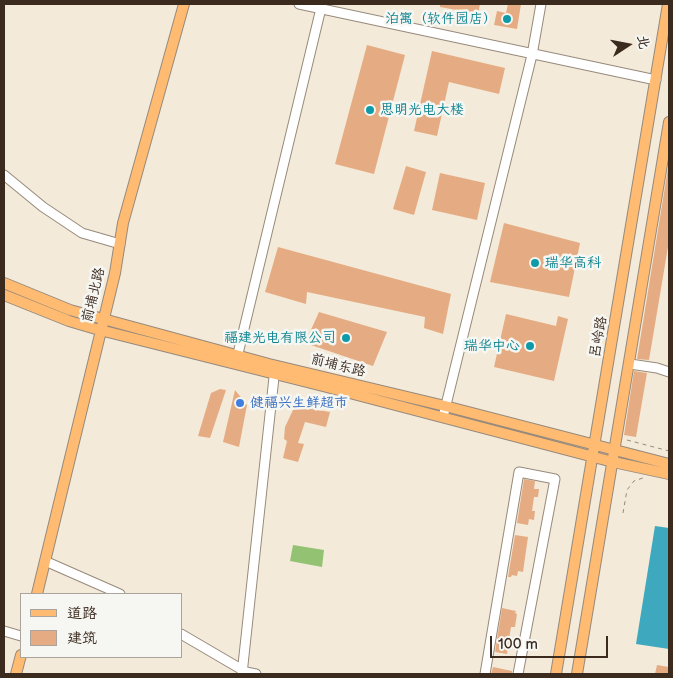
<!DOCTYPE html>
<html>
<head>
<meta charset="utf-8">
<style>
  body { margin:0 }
  #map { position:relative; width:673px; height:678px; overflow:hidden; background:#f3ead9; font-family:"Balsamiq Sans","LXGW WenKai TC",sans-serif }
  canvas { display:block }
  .frame { position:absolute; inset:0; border:5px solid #3b2a1e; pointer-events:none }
  .legend { position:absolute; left:20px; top:593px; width:162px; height:65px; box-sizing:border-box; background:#f6f6f2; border:1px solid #aba49d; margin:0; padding:6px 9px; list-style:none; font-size:15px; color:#3b2a1e }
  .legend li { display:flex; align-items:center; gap:10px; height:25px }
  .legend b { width:25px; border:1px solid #aba49d }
  .north { position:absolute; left:603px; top:20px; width:50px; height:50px; -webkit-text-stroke:4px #f6f6f2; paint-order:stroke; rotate:79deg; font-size:14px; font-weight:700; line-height:20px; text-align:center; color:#3b2a1e }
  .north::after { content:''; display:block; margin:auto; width:18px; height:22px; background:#3b2a1e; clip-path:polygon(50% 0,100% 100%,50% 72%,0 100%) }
  .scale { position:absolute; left:490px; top:636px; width:118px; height:22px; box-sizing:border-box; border:2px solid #3b2a1e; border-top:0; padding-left:6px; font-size:15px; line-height:18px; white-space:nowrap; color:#3b2a1e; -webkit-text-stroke:4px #f6f6f2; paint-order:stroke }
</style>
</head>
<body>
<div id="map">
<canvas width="673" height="678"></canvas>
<div class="frame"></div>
<ul class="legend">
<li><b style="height:6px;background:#ffbb71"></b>道路</li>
<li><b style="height:14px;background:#e5ac83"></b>建筑</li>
</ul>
<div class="north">北</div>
<div class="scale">100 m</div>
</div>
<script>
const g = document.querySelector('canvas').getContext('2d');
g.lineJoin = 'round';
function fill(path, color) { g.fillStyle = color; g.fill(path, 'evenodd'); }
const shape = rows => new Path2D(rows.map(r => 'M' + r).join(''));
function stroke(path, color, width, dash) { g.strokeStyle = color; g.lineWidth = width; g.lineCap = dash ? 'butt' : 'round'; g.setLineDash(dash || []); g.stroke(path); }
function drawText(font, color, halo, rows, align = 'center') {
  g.font = font + ' "Balsamiq Sans","LXGW WenKai TC",sans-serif'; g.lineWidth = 5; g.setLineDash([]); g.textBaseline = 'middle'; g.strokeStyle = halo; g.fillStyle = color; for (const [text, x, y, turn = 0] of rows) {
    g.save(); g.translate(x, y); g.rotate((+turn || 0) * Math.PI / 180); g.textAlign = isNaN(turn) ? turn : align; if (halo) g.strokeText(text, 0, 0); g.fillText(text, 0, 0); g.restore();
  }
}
fill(shape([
  [293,545,324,550,322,567,290,561]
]), '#92c272');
fill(shape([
  [655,526,669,528,669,649,636,644]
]), '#3ea8be');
fill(shape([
  [440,4,480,4,478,14,440,7],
  [508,4,521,4,517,29,494,25,497,11,506,13],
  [367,45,405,55,374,174,335,164],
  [432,51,505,68,499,94,449,82,437,136,414,131],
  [669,162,669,241,649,360,637,359],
  [406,166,426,172,414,215,393,209],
  [440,173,485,183,477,220,432,210],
  [504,223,580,243,569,297,490,282],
  [278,247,451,294,443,334,424,328,425,317,307,292,306,304,265,292],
  [319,312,387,332,373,366,305,343],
  [506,314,556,326,558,316,568,319,554,381,494,367],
  [634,371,647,373,636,437,624,435],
  [220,389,226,390,210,438,198,436,211,393],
  [235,390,247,405,239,447,223,442],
  [300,407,330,412,326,427,305,422,298,443,304,444,298,462,283,458,287,441,284,439,285,427,293,410],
  [524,479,535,481,534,489,539,489,538,497,534,497,532,511,535,511,534,520,529,519,528,525,517,523],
  [515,535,528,537,523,572,518,571,517,576,512,575,511,577,508,577],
  [502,608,516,611,515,613,517,614,515,627,511,627,509,639,512,640,511,648,508,647,507,654,495,652],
  [657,665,669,667,669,674,655,674],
  [493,667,512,671,512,674,491,674]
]), '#e5ac83');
const minor = shape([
  [299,4,656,80],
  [4,175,43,207,82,233,120,244],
  [236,362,322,4],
  [630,364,657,368,669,372],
  [443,417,532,55,541,4],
  [45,561,120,594],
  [4,631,21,636],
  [181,634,246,672,256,674],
  [242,674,275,368],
  [485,674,519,472,555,479,518,674]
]);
const major = shape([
  [4,283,70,310,269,364,445,406,669,464],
  [4,295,69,321,96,329,323,386,613,462,669,474],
  [37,594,115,273,123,223,184,4],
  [16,674,21,655],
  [556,674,668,4],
  [577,674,669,122]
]);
stroke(minor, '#978a7c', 11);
stroke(major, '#978a7c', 12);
stroke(shape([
  [627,440,669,451],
  [623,513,627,490,634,481,643,478]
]), '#978a7c', 1, [4, 4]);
stroke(minor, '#fff', 9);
stroke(major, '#ffbb71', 10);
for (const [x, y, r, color] of [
  [507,19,5,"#0f9aa8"],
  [370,110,5,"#0f9aa8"],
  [535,263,5,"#0f9aa8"],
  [346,338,5,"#0f9aa8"],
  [530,346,5,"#0f9aa8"],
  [240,403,5,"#3f7fe0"]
]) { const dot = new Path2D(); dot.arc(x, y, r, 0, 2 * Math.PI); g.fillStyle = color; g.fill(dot); stroke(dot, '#f6f6f2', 2); }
drawText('14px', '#0d838f', '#f6f6f2', [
  ["泊寓（软件园店）",497,19],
  ["思明光电大楼",380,110,"left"],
  ["瑞华高科",545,263,"left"],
  ["福建光电有限公司",336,338],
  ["瑞华中心",520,346]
], 'right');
drawText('14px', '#3b2a1e', '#f6f6f2', [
  ["前埔北路",94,295,-76],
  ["吕岭路",599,337,-80],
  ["前埔东路",338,366,14]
]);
drawText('14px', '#366cbe', '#f6f6f2', [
  ["健福兴生鲜超市",250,403]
], 'left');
</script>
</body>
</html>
